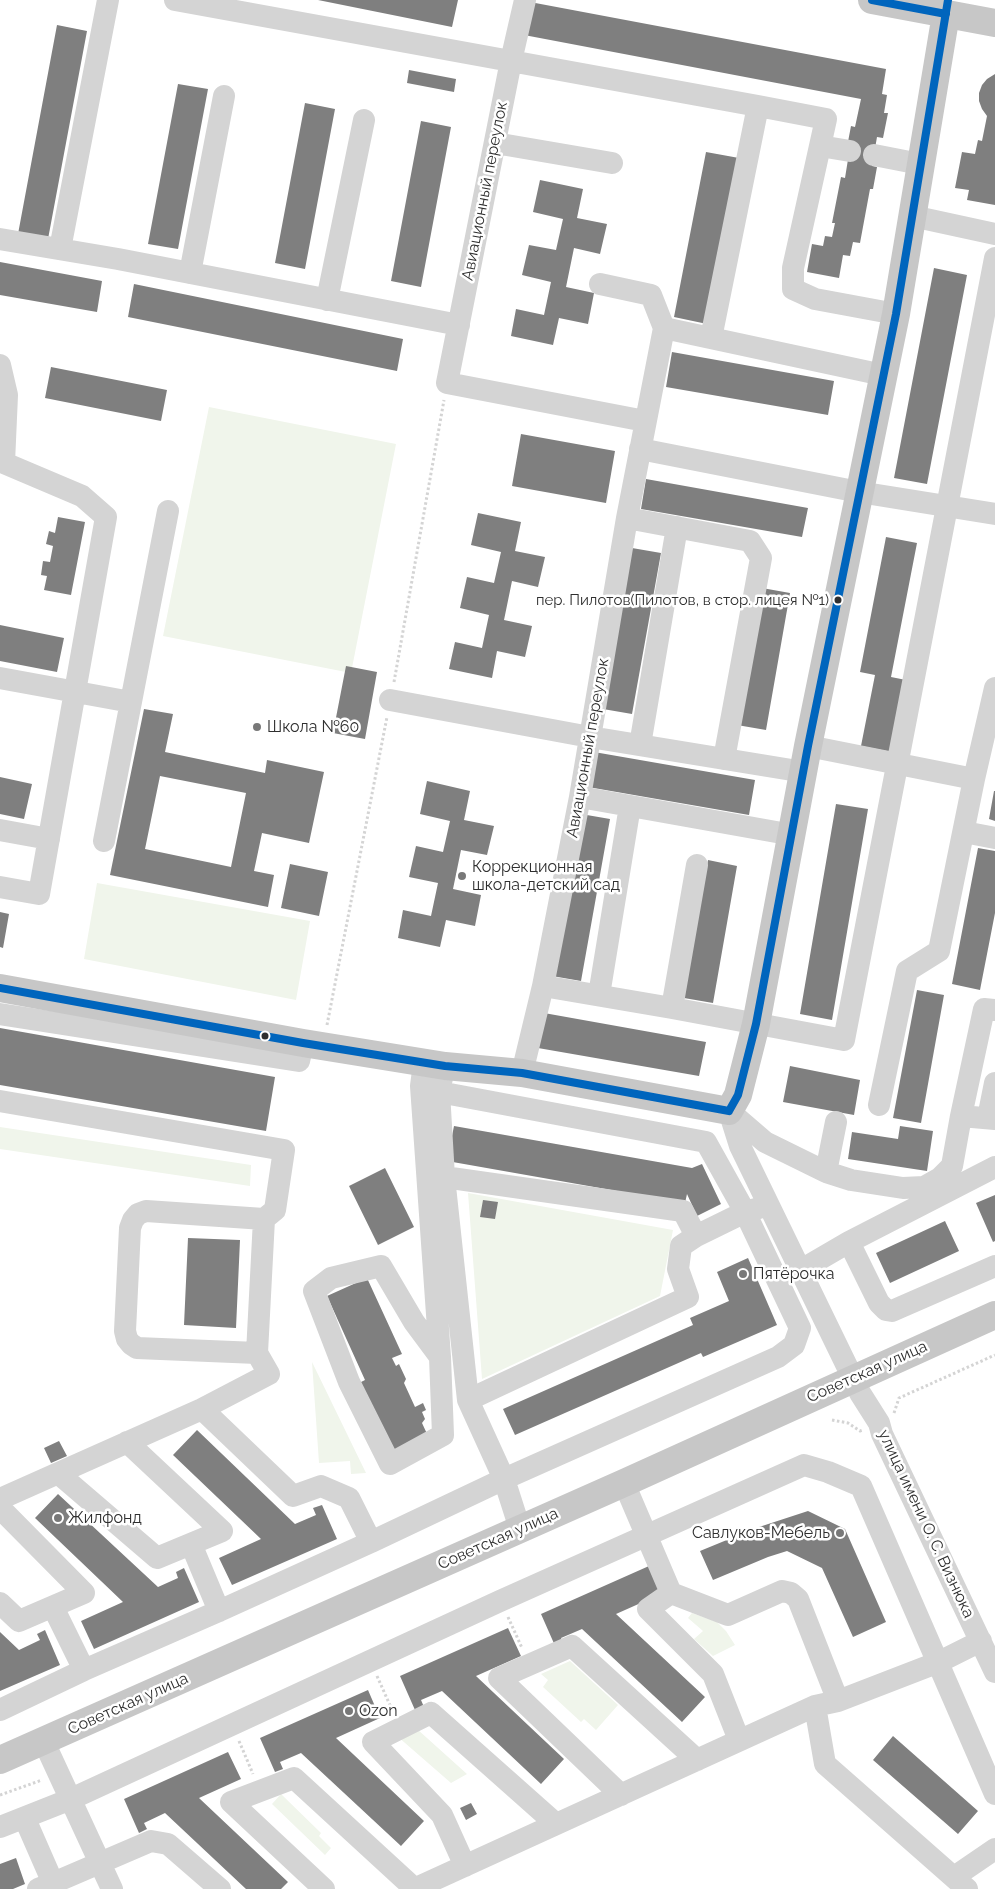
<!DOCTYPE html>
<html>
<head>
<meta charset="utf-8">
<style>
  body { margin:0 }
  canvas { display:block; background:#fff }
</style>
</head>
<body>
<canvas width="995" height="1889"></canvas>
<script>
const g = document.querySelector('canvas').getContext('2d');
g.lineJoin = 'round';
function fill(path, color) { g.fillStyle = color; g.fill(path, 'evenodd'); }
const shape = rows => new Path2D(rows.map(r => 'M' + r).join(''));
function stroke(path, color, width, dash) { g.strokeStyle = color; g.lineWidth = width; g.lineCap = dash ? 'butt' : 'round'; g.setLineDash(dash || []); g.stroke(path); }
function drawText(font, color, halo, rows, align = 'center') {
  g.font = font + ' Raleway,sans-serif'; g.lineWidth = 5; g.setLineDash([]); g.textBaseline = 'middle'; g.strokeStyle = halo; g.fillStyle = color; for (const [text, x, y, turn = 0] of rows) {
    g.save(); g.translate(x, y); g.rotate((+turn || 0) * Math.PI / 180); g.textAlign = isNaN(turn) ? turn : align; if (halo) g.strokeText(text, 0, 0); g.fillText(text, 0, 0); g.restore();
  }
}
fill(shape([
  [209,407,396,444,351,673,163,636],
  [97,883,310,921,296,1000,84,959],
  [0,1127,251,1165,250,1186,0,1149],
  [468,1193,673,1230,660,1296,482,1379],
  [312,1362,366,1473,351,1474,350,1461,319,1463],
  [692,1613,717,1622,726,1631,735,1645,713,1656,694,1639,703,1631,688,1618],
  [570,1661,618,1705,596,1730,584,1719,581,1722,543,1687,548,1680,541,1674],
  [417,1729,467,1774,451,1783,397,1736],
  [281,1794,321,1833,319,1836,331,1848,325,1855,272,1804]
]), '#f0f5eb');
fill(shape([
  [318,0,458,0,452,27],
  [530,2,886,69,882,94,887,95,884,113,888,113,883,138,877,137,872,166,877,167,873,189,870,189,860,243,853,242,850,256,843,255,839,278,807,272,812,244,823,246,825,236,832,237,835,223,832,223,841,177,845,178,850,147,847,147,851,126,855,127,861,99,524,35],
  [57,25,87,31,48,239,18,234],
  [409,70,456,79,454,92,407,83],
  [995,74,995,205,967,200,969,190,955,188,962,152,975,154,978,140,982,141,987,116,982,109,979,101,979,93,982,85,987,79],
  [178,84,208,89,178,249,148,244],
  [305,103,335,109,305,269,275,263],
  [421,121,451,127,421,287,391,281],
  [706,152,739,158,707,324,674,317],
  [540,180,583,189,577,218,607,224,600,254,574,248,566,287,594,293,588,324,559,318,553,345,511,336,516,309,544,315,551,282,522,275,529,245,556,250,563,219,533,212],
  [0,262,102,281,97,312,0,295],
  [934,268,967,275,927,484,894,478],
  [134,284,403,339,397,371,128,317],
  [672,352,834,381,828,415,666,387],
  [51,367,167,390,161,421,45,398],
  [521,434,615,451,606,503,512,486],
  [646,479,808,508,802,537,641,509],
  [478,513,521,522,515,551,545,557,538,587,512,581,504,620,532,626,525,657,497,651,492,678,449,669,455,642,482,648,489,615,460,608,467,577,494,583,501,552,471,545],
  [58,517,85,522,71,595,44,590,47,576,41,575,43,561,50,562,53,546,46,544,49,531,55,533],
  [886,537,917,543,891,677,906,680,892,752,861,746,875,675,860,672],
  [632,548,661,553,632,714,603,709],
  [762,588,790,593,766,730,737,725],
  [0,625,64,638,57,672,0,661],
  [346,666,377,672,365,739,333,733],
  [144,709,173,714,165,752,265,773,267,760,324,772,309,843,262,833,254,871,274,875,268,907,110,875],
  [160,776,246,793,231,867,145,849],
  [594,752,755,780,749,815,588,787],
  [0,777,32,784,24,819,0,814],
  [427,781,470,791,464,820,494,826,487,855,461,850,453,889,481,895,475,926,446,920,440,947,398,938,403,910,431,916,438,883,409,877,416,846,443,852,450,821,420,814],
  [994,791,995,791,995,821,989,819],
  [836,804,868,809,832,1020,800,1014],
  [581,814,610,819,581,981,552,976],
  [978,848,995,851,995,913,980,990,952,984],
  [708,860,737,866,713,1003,684,998],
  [290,864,328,872,319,916,281,908],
  [0,912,9,914,3,948,0,947],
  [917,990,944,995,921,1123,893,1118],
  [544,1013,706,1042,699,1076,538,1048],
  [0,1028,275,1077,266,1131,0,1085],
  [790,1066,860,1080,854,1115,783,1102],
  [454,1126,692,1168,702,1164,721,1204,697,1216,687,1194,685,1203,447,1161],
  [900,1126,933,1131,927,1171,848,1159,852,1132,898,1139],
  [385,1168,414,1227,378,1245,349,1186],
  [995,1195,995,1241,993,1242,976,1203],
  [483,1200,498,1202,495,1219,480,1217],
  [945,1221,959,1251,890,1283,876,1253],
  [188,1238,240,1240,236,1328,184,1325],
  [748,1258,777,1325,703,1357,701,1353,515,1435,503,1409,693,1325,690,1318,729,1301,717,1272],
  [367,1278,402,1354,392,1358,396,1366,399,1364,406,1379,404,1383,415,1407,423,1403,426,1410,422,1412,425,1419,422,1423,428,1436,392,1453,359,1383,365,1380,327,1296],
  [197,1430,295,1524,316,1515,313,1508,322,1505,337,1539,232,1585,219,1558,261,1539,173,1455],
  [59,1441,67,1456,51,1463,44,1448],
  [58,1494,158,1587,178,1578,176,1572,184,1568,199,1602,94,1649,81,1621,123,1602,35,1518],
  [808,1511,845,1529,886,1622,853,1637,822,1568,787,1551,768,1557,713,1580,700,1551,756,1528],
  [649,1566,661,1594,616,1614,705,1697,682,1722,582,1629,561,1638,564,1645,556,1648,541,1614],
  [508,1628,521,1656,476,1676,564,1759,541,1784,442,1691,421,1700,424,1707,415,1710,400,1676],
  [45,1630,60,1665,0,1691,0,1632,19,1650,40,1640,37,1634],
  [368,1690,380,1718,336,1738,424,1821,401,1846,301,1753,280,1762,283,1769,275,1772,260,1738],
  [893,1736,978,1811,958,1834,873,1760],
  [228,1752,241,1779,199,1798,288,1882,281,1889,246,1889,165,1813,144,1823,147,1829,139,1833,124,1799],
  [471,1803,477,1814,466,1820,460,1808],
  [16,1858,25,1884,13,1889,0,1889,0,1864]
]), '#7f7f7f');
stroke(shape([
  [394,682,444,400],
  [327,1025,387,717],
  [894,1413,899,1398,995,1355],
  [832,1420,848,1423,860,1431,863,1430],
  [508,1617,522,1648],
  [377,1676,393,1712],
  [239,1741,253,1774],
  [0,1795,42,1780]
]), '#d4d4d4', 3, [2.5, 2.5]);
stroke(shape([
  [175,0,758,106,826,119,793,268,793,289,815,299,896,314],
  [525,0,511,61,447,383,645,421],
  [495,143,612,163],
  [820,146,850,151],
  [874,155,920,164],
  [912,216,995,234],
  [0,239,118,259,459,325],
  [60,249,108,0],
  [190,273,224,96],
  [600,284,651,295,664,328],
  [327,300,364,120],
  [711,338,758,106],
  [0,365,7,395,4,463,82,496,106,517,39,894,0,887],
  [640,449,859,492,995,514],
  [627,518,750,541,761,558,724,759],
  [0,678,131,702],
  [390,700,590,737,804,772],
  [640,745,677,527],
  [808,746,974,779,995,688],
  [580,797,793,835],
  [0,830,49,839],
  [964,832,995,838],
  [104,841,168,511],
  [543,986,672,1008,844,1040,995,258],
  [599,995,630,806],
  [672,1008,697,865],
  [995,1010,984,1009,961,1116,995,1119],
  [0,1014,299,1061,303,1043],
  [424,1063,421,1086,440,1357,443,1435,390,1464,349,1382,314,1291,331,1278,381,1266,414,1322,440,1357],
  [522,1073,543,986,580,797,627,518,664,328,883,375],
  [442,1078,439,1092,444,1177,683,1211,696,1236,745,1212,759,1208],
  [439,1092,706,1142,745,1212,800,1328,794,1345,778,1357,504,1479,520,1529],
  [0,1101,284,1150,275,1210,264,1219,257,1353,269,1374,202,1409,0,1499],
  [879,1105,907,971,939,951,974,779],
  [729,1111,740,1146,860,1393,879,1423,882,1434,995,1672],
  [729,1111,765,1142,826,1172,851,1180,903,1188,924,1187,940,1178,952,1166,961,1116],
  [988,1118,995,1083],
  [826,1172,836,1122],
  [444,1177,468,1400],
  [849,1242,879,1303,886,1310,892,1311,995,1266],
  [801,1270,849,1242,995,1167],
  [257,1353,137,1348,131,1344,127,1339,125,1331,130,1228,133,1220,138,1214,146,1211,264,1219],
  [202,1409,293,1496,321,1486,349,1498,371,1542,504,1479,468,1400,688,1297,678,1269,681,1246,696,1236],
  [59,1474,157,1558,222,1531,127,1442],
  [624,1483,671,1593,648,1609,713,1674,739,1740],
  [0,1508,84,1593,19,1621,0,1603],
  [191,1544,219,1611],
  [671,1593,728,1615,782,1591,791,1593,798,1599,838,1701],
  [53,1607,84,1670],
  [815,1706,825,1764,967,1889],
  [0,1710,84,1670,219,1611,371,1542],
  [44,1742,112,1889],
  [621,1795,499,1678,572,1646,697,1760],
  [25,1819,53,1883,38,1889],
  [0,1827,71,1799,500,1601,804,1465,828,1472,861,1486,995,1794],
  [465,1866,442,1815,373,1742,431,1713,556,1824],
  [954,1877,995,1849],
  [53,1883,151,1841,168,1844,220,1889],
  [324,1889,231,1802,294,1778,415,1889],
  [414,1889,815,1706,838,1701,939,1662,981,1641]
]), '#d4d4d4', 22);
stroke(shape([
  [872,0,995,23],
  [0,988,303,1043,445,1066,522,1073,729,1111,738,1095,756,1024,808,746,896,314,946,14],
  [0,1760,624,1483,995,1315]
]), '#c7c7c7', 28);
stroke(shape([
  [872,0,946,14],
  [0,988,303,1043,445,1066,522,1073,729,1111],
  [729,1111,738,1095,756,1024,808,746,896,314,948,0]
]), '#0065bd', 8);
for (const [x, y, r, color] of [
  [838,600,4.5,"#2f2f2f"],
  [257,727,5,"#787878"],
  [462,876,5,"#787878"],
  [265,1036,4.5,"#2f2f2f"],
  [743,1274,5,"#787878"],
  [58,1518,5,"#787878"],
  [840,1533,5,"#787878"],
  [349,1711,5,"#787878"]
]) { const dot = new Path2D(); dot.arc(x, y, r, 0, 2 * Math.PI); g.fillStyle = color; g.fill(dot); stroke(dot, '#fff', 2); }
drawText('15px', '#2f2f2f', '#fff', [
  ["пер. Пилотов(Пилотов, в стор. лицея №1)",829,600]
], 'right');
drawText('16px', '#2f2f2f', '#fff', [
  ["Авиационный переулок",485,191,-79],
  ["Авиационный переулок",588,748,-80],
  ["Советская улица",867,1372,-24],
  ["улица имени О. С. Визнюка",926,1524,65],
  ["Советская улица",498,1539,-24],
  ["Советская улица",128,1704,-24]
]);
drawText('16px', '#2f2f2f', '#fff', [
  ["Школа №60",267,727],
  ["Коррекционная",472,867],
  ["школа-детский сад",472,885],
  ["Пятёрочка",753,1274],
  ["Жилфонд",68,1518],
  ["Савлуков-Мебель",830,1533,"right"],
  ["Ozon",359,1711]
], 'left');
</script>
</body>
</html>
